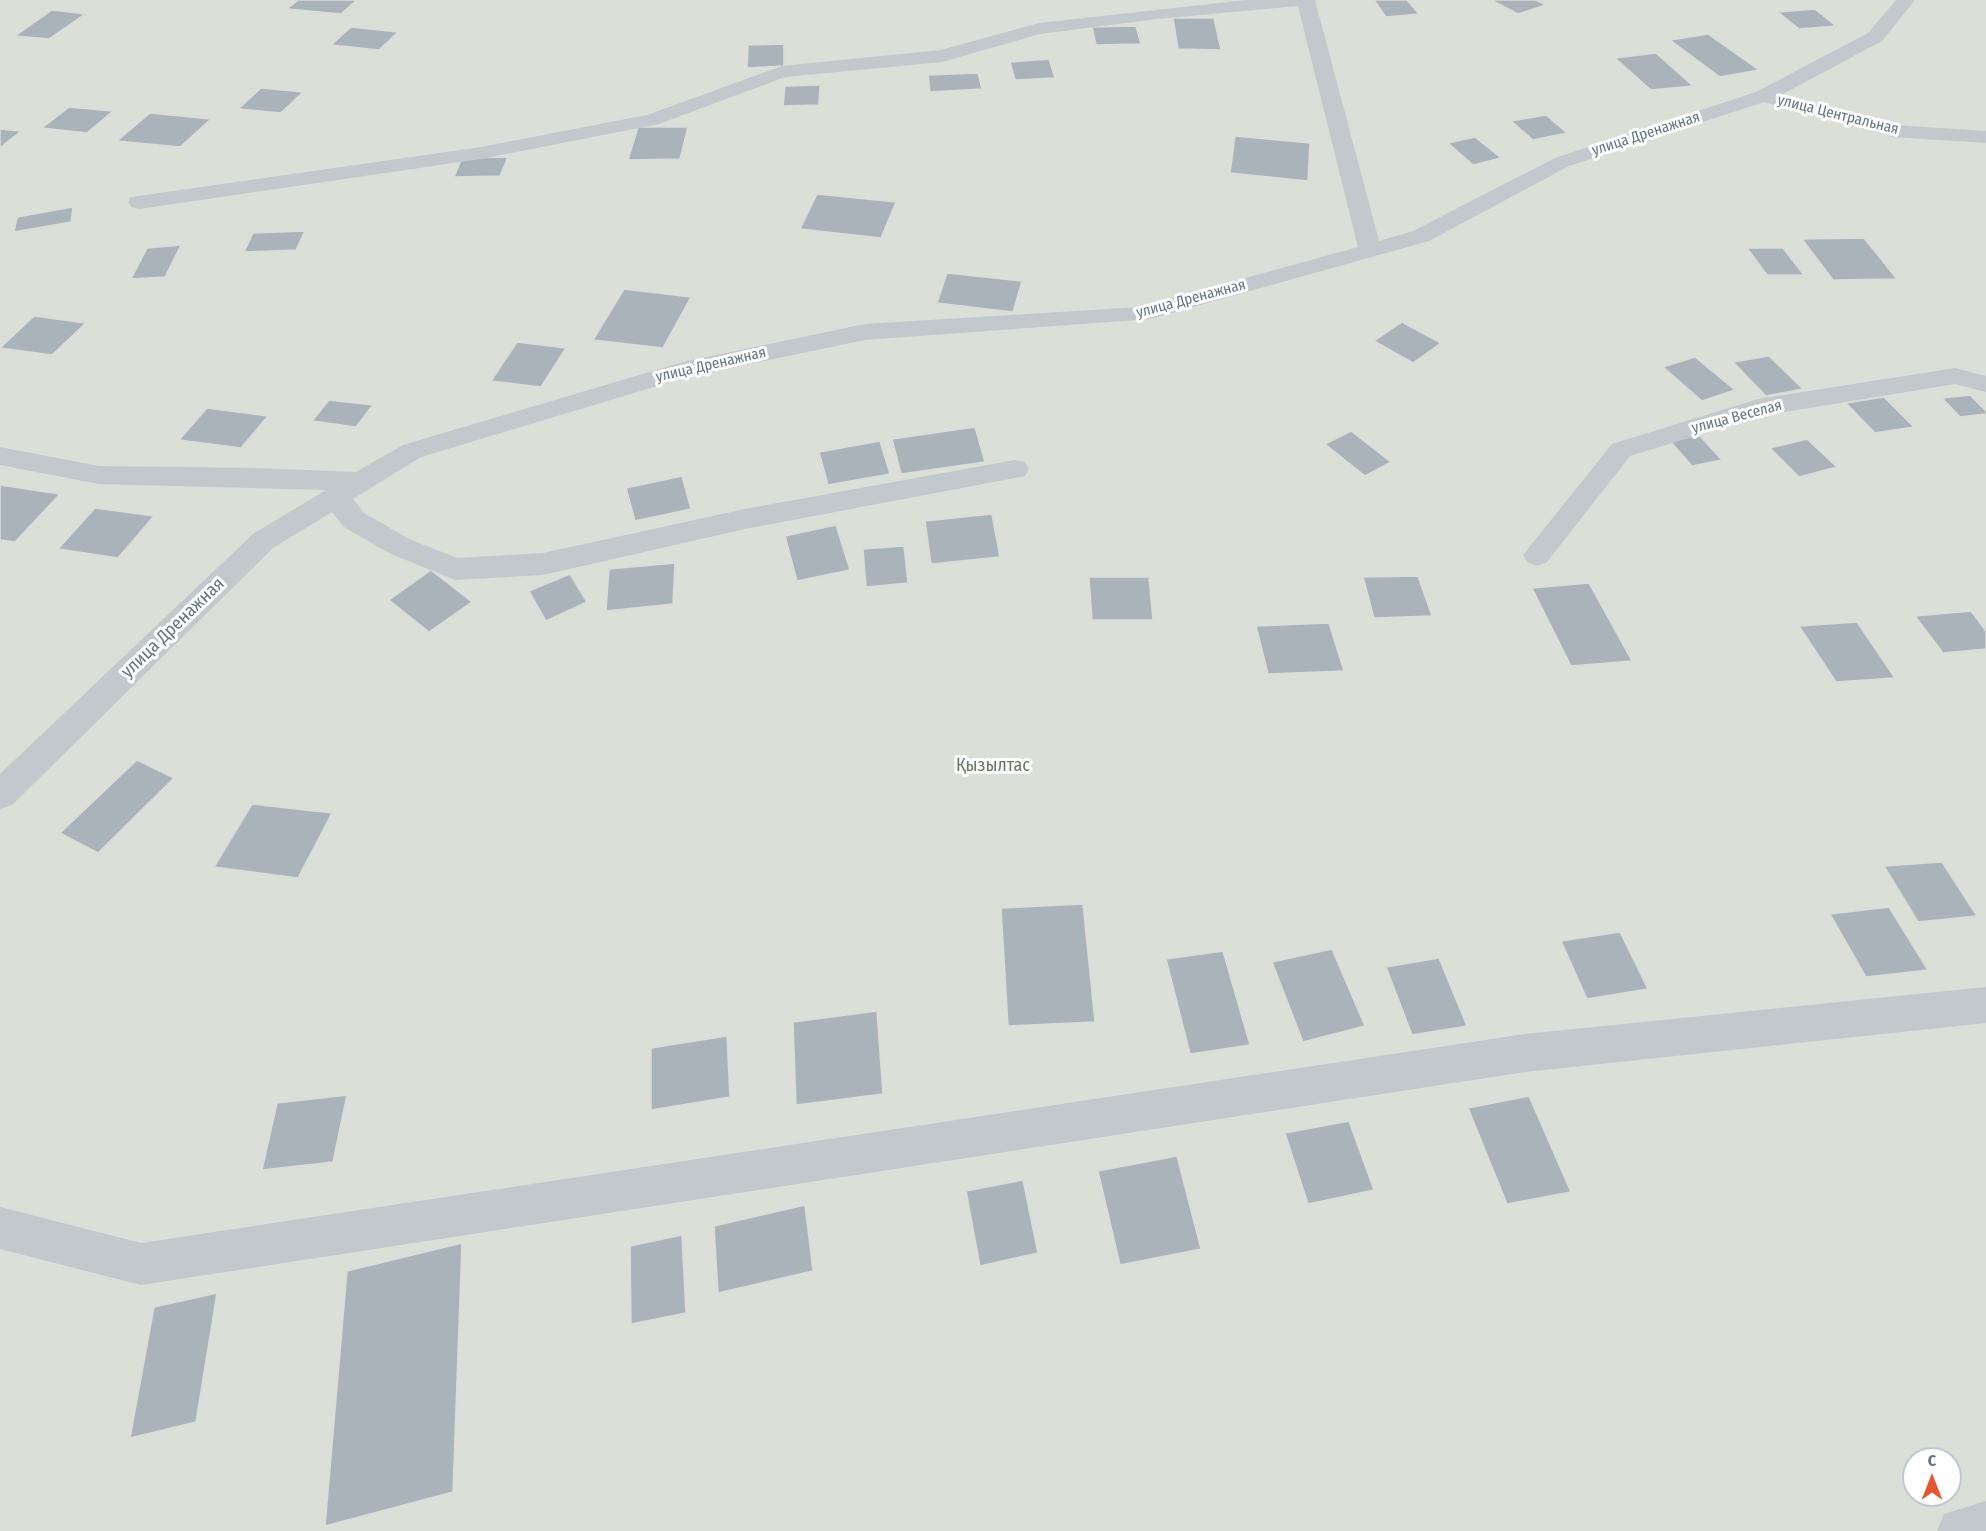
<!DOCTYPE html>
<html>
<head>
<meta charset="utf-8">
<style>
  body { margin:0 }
  #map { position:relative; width:1986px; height:1531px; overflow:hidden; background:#fafaf8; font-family:"Fira Sans Condensed",sans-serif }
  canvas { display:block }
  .north { position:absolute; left:1902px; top:1447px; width:60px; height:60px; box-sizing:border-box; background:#fff; border:2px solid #c1c8cd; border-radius:50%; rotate:0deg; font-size:16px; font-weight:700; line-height:24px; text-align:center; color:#657683 }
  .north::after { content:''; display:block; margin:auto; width:21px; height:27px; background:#e4572e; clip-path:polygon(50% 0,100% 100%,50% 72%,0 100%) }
</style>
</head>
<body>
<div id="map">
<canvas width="1986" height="1531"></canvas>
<div class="north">С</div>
</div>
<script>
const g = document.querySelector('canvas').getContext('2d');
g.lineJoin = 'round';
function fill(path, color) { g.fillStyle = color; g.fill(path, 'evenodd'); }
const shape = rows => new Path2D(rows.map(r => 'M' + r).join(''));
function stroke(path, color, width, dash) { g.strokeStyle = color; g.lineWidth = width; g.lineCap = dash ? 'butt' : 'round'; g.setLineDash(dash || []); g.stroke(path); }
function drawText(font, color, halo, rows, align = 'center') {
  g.font = font + ' "Fira Sans Condensed",sans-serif'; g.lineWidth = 6; g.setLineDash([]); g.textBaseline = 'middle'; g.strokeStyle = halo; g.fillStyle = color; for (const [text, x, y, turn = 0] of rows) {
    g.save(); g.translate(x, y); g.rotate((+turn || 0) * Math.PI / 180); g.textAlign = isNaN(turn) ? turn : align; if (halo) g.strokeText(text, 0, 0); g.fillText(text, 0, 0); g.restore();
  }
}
fill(shape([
  [0,0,1986,0,1986,1531,0,1531],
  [1914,1459,1950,1459,1950,1495,1914,1495]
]), '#dadfd7');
const building = shape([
  [298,0,357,0,341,14,287,9,298,0],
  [1374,0,1407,0,1419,14,1386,17,1374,0],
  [1491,0,1536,0,1546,5,1518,14,1491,0],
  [1815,9,1836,26,1799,29,1778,12,1815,9],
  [52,10,85,14,49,39,15,36,52,10],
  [1173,18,1214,18,1221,50,1178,49,1173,18],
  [1136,26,1141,44,1096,45,1092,27,1136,26],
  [351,27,398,32,379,50,331,45,351,27],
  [1708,34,1759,70,1720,77,1670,40,1708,34],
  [784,44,784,66,747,68,748,45,784,44],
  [1656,53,1693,86,1651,90,1615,58,1656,53],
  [1049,59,1055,78,1015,80,1010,62,1049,59],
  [978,73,982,89,930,92,928,75,978,73],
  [820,85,819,105,783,106,785,86,820,85],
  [261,88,303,92,281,113,238,109,261,88],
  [69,107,113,111,87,133,42,128,69,107],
  [150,113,211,119,180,147,117,141,150,113],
  [1546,115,1567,133,1533,140,1511,121,1546,115],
  [638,127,688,127,680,159,628,160,638,127],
  [0,129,21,131,0,148,0,129],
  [1235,136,1310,143,1308,181,1230,173,1235,136],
  [1475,137,1501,158,1473,165,1448,143,1475,137],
  [508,157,500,176,454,177,462,158,508,157],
  [817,194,896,202,881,238,800,229,817,194],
  [73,207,71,222,14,232,17,217,73,207],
  [305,231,296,250,244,252,253,233,305,231],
  [1864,238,1897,279,1833,280,1802,239,1864,238],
  [181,245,165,277,131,279,147,248,181,245],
  [1747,248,1783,248,1804,275,1767,275,1747,248],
  [947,273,1022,281,1013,312,937,303,947,273],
  [624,289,691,297,663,348,593,340,624,289],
  [34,316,86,323,52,355,0,348,34,316],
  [1402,322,1441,343,1413,363,1374,341,1402,322],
  [517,342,566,348,541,387,491,381,517,342],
  [1769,356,1803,389,1766,396,1733,362,1769,356],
  [1695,357,1735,390,1702,401,1663,367,1695,357],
  [1970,395,1986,411,1986,414,1960,417,1942,398,1970,395],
  [1884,397,1914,427,1875,433,1846,403,1884,397],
  [329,400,373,405,356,427,312,421,329,400],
  [207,408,268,416,241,448,179,440,207,408],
  [975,427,985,462,901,474,892,439,975,427],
  [1351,431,1391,462,1365,476,1325,444,1351,431],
  [1699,435,1722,460,1692,466,1670,441,1699,435],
  [1807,439,1837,467,1799,477,1770,448,1807,439],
  [880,441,890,474,828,485,819,452,880,441],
  [682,476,691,509,635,521,626,488,682,476],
  [0,485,60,494,15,542,0,540,0,485],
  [95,508,154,516,118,558,58,549,95,508],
  [992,514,1000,557,931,564,925,521,992,514],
  [836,525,850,570,797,581,785,536,836,525],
  [904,546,908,583,866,587,863,549,904,546],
  [675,563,673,604,606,611,609,569,675,563],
  [431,570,472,602,429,632,389,600,431,570],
  [570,574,587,602,546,621,529,591,570,574],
  [1418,576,1432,616,1374,618,1363,577,1418,576],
  [1089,577,1149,577,1153,620,1092,620,1089,577],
  [1589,583,1632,661,1571,666,1532,588,1589,583],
  [1971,611,1986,631,1986,649,1943,653,1915,616,1971,611],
  [1857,622,1895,678,1836,682,1799,626,1857,622],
  [1329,623,1344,671,1268,674,1256,626,1329,623],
  [137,760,174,778,98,853,60,833,137,760],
  [252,804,332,813,298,878,214,867,252,804],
  [1942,862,1977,916,1918,922,1884,866,1942,862],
  [1083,904,1095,1022,1008,1026,1001,908,1083,904],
  [1889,907,1928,970,1866,977,1830,914,1889,907],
  [1620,932,1648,989,1587,999,1561,941,1620,932],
  [1332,949,1365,1026,1303,1042,1272,962,1332,949],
  [1223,951,1250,1045,1190,1054,1166,959,1223,951],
  [1439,958,1467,1026,1412,1035,1386,967,1439,958],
  [877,1011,883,1094,796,1105,793,1022,877,1011],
  [727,1036,730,1097,651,1110,651,1048,727,1036],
  [347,1095,333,1162,262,1170,277,1103,347,1095],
  [1529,1096,1571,1192,1507,1204,1468,1108,1529,1096],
  [1349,1121,1374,1190,1308,1204,1285,1133,1349,1121],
  [1177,1156,1201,1249,1120,1265,1098,1171,1177,1156],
  [1023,1180,1038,1253,980,1266,966,1191,1023,1180],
  [805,1205,813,1271,718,1293,714,1226,805,1205],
  [682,1235,686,1313,631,1324,630,1246,682,1235],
  [462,1243,453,1492,325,1526,347,1271,462,1243],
  [217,1293,196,1422,130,1438,154,1307,217,1293]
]);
fill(building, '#aab3b9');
stroke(building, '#dcdcda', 1.5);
fill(shape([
  [1246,0,1315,0,1379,241,1413,231,1555,158,1756,92,1868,33,1896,0,1915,0,1882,41,1781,95,1894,125,1986,131,1986,143,1893,137,1764,102,1569,166,1429,241,1150,319,865,340,687,377,421,457,353,499,364,513,409,539,457,558,543,553,745,509,1015,460,1025,462,1029,469,1025,476,1015,478,745,529,543,575,455,580,389,553,344,527,332,512,273,548,12,805,0,809,0,774,253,534,326,490,99,484,0,465,0,447,99,466,255,468,356,472,403,445,683,362,865,324,1140,307,1358,247,1298,6,1157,19,1040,34,942,62,785,77,659,124,481,159,139,209,131,207,128,202,131,197,481,147,647,115,782,66,941,50,1039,23,1246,0],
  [1955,368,1986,376,1986,392,1955,384,1760,416,1630,456,1547,562,1537,566,1527,562,1523,555,1612,444,1758,399,1955,368],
  [1986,987,1986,1023,1525,1072,141,1285,0,1249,0,1207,141,1243,1525,1034,1986,987],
  [1986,1501,1986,1531,1937,1531,1944,1514,1986,1501]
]), '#c3c8cc');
drawText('15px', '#657683', '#fff', [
  ["улица Центральная",1838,115,14],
  ["улица Дренажная",1646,134,-18],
  ["улица Дренажная",1191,299,-15],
  ["улица Дренажная",711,365,-13],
  ["улица Веселая",1737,417,-15]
]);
drawText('18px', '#657683', '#fff', [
  ["улица Дренажная",173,628,-44]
]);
drawText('18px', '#687a64', '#fff', [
  ["Қызылтас",993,766]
]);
</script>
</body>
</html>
